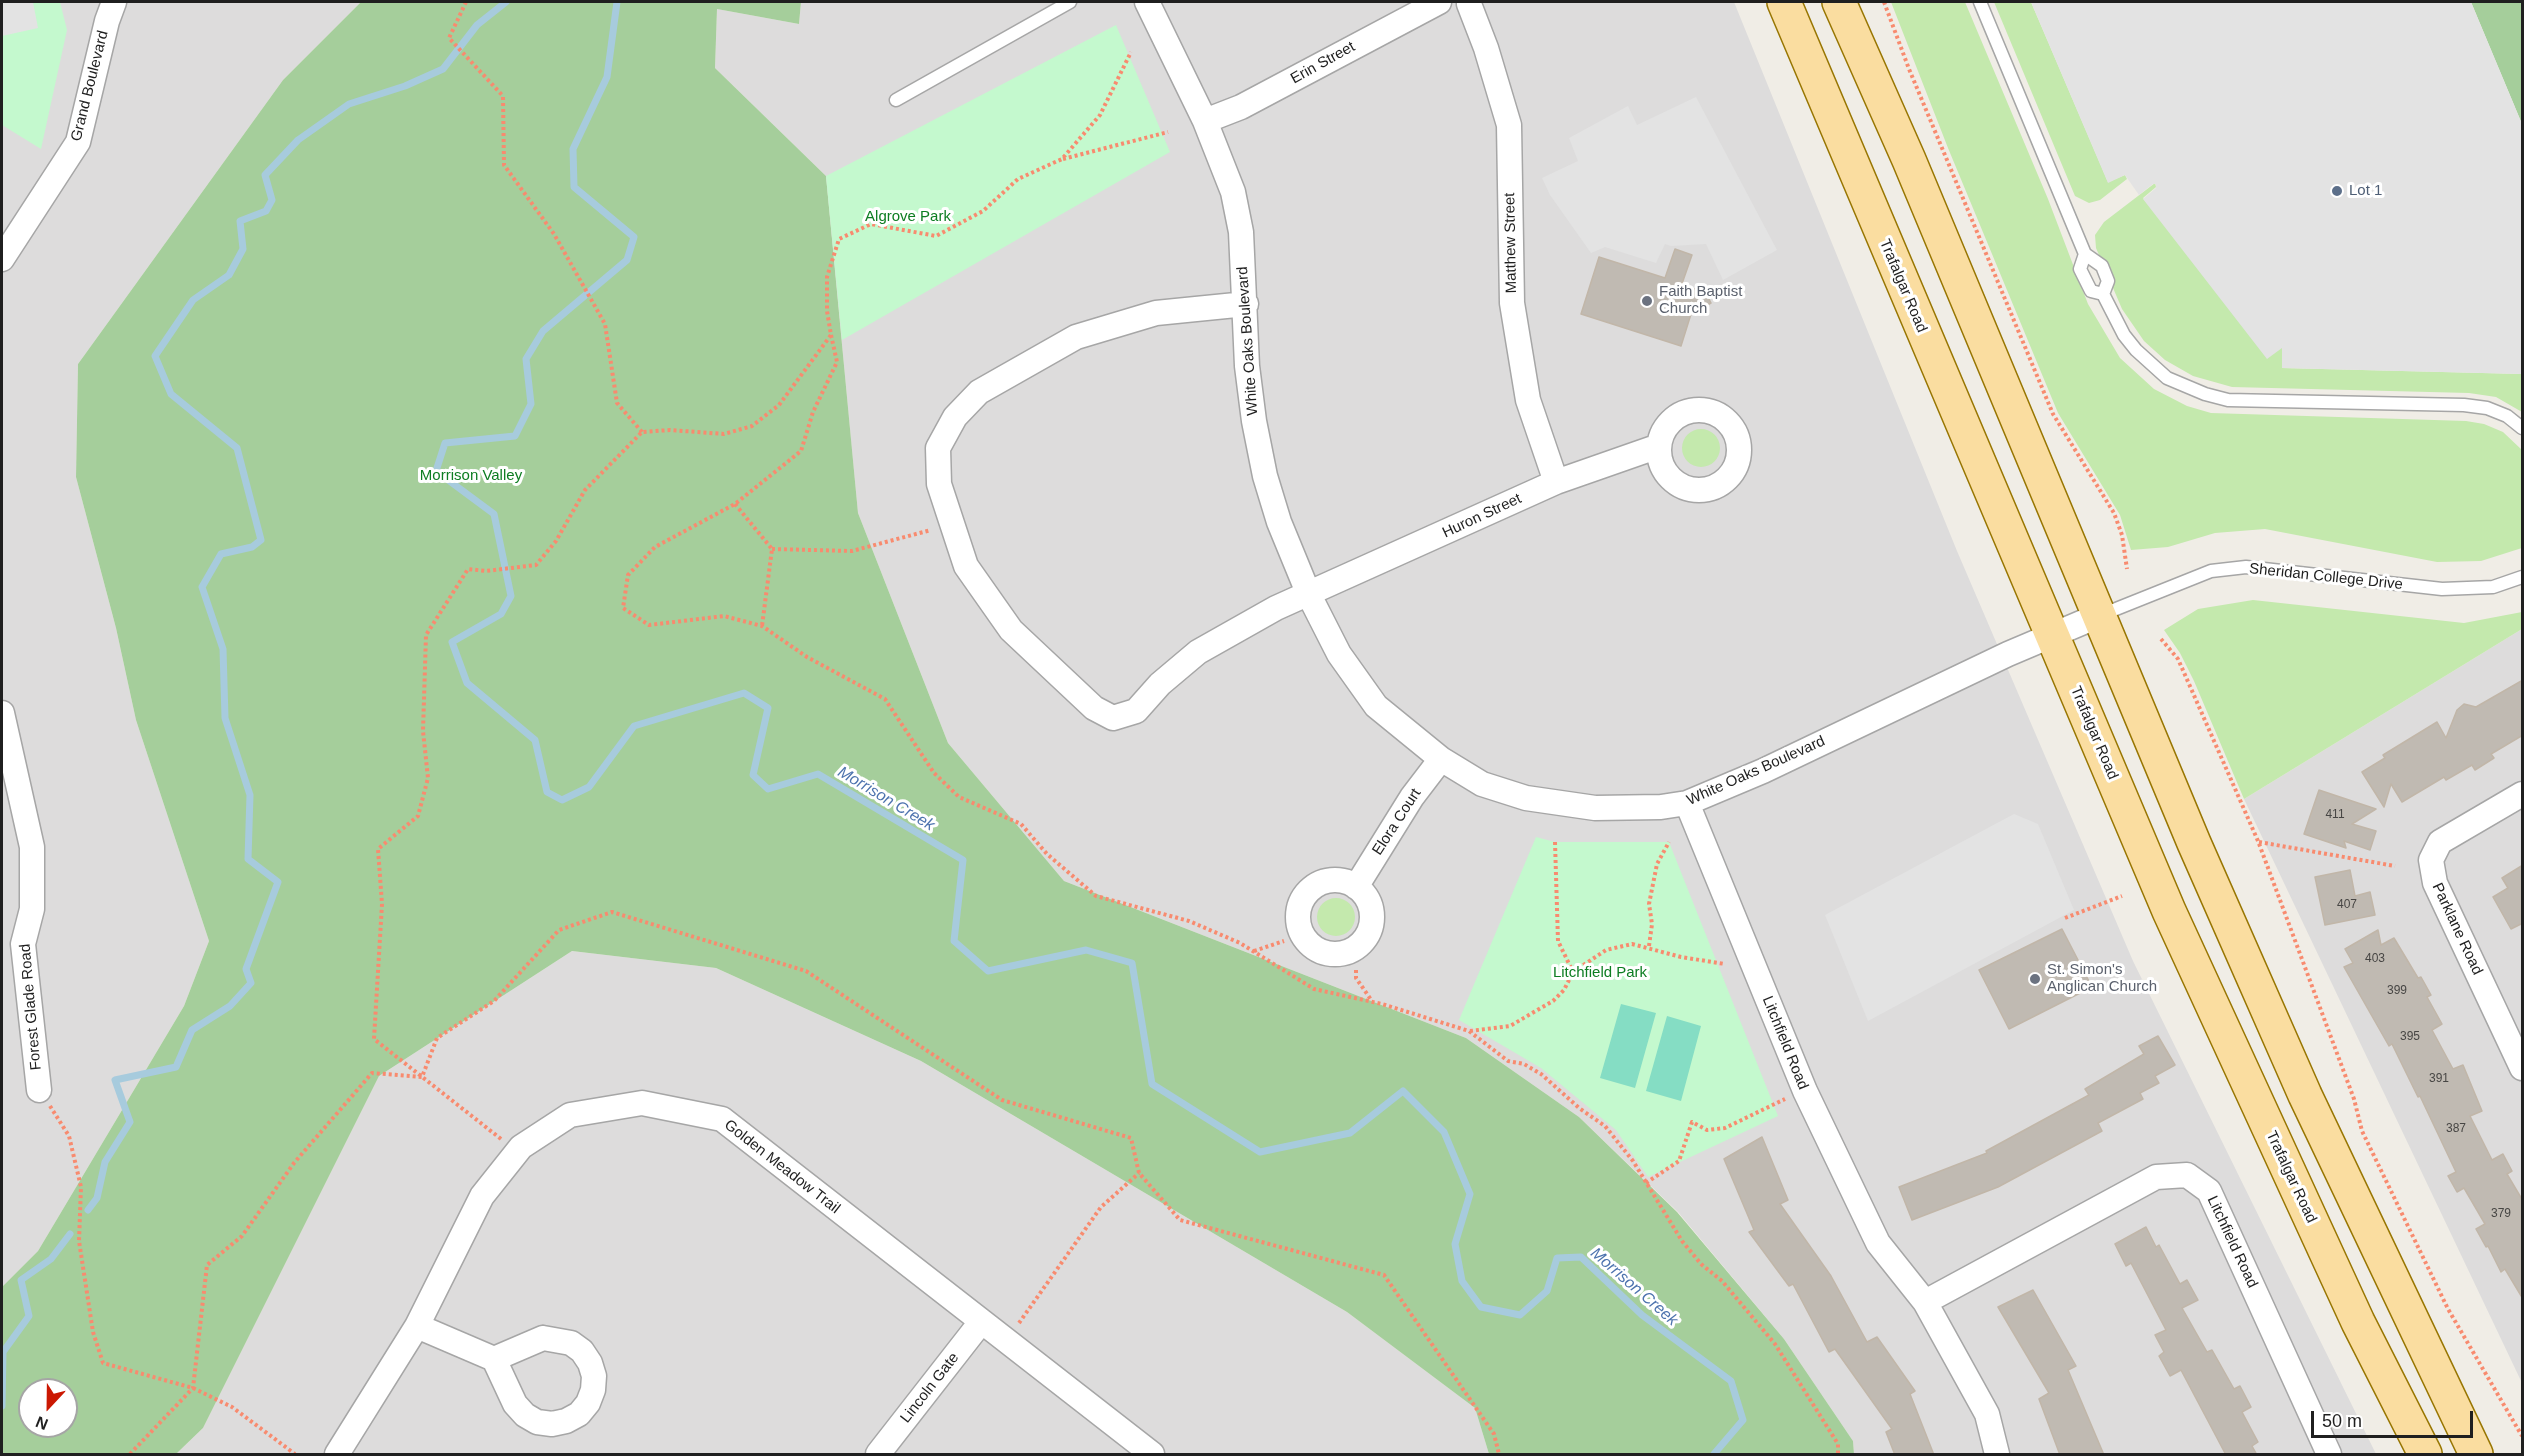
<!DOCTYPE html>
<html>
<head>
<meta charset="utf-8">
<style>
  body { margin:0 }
  #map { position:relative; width:2524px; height:1456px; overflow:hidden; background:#f0ede6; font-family:Helvetica,sans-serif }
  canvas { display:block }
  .frame { position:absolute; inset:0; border:3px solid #1f1f1f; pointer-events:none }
  .north { position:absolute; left:18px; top:1378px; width:60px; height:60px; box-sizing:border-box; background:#fff; border:2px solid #a5a5a5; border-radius:50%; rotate:202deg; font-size:16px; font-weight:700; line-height:24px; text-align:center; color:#1f1f1f }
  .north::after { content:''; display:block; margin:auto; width:21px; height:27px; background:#cb1803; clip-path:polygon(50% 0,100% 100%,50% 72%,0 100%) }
  .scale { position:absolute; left:2311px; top:1411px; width:162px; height:27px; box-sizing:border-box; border:3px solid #1f1f1f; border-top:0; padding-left:8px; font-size:18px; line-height:21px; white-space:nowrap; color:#1f1f1f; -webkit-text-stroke:4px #fff; paint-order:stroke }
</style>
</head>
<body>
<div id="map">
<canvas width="2524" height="1456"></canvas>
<div class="frame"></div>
<div class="north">N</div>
<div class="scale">50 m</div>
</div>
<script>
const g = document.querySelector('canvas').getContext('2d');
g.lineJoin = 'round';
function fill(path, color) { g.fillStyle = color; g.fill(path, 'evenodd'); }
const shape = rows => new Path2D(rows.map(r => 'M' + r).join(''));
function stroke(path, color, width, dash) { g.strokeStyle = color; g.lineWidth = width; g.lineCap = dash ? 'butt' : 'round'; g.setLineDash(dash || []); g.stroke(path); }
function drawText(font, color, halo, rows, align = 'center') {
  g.font = font + ' Helvetica,sans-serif'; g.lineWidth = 6; g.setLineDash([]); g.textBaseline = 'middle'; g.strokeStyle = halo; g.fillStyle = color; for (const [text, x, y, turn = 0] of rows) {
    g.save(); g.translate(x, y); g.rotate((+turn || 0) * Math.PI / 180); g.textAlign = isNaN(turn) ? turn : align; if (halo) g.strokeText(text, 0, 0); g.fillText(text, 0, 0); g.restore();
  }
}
fill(shape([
  [2,2,361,2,283,80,78,364,76,477,116,628,136,720,209,941,184,1006,38,1251,2,1287],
  [801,2,1734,2,1957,551,2133,961,2376,1454,1854,1454,1853,1441,1784,1339,1678,1212,1579,1117,1466,1038,1064,881,948,743,858,513,826,176,715,68,717,9,799,24],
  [2522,629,2522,1383,2244,799],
  [572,951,716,968,921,1061,1347,1312,1475,1408,1489,1454,176,1454,203,1428,379,1076]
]), '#dddcdc');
fill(shape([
  [1891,2,1965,2,2048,199,2088,304,2120,358,2154,389,2187,406,2211,413,2466,421,2484,424,2503,432,2522,450,2522,548,2481,561,2437,562,2265,529,2215,533,2168,547,2131,550,2120,515,2058,413,1948,148],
  [1994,2,2031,2,2108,182,2125,175,2127,179,2100,200,2089,203,2075,196],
  [2155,183,2156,187,2143,198,2283,348,2282,368,2522,374,2522,412,2496,397,2469,393,2232,387,2193,376,2165,360,2144,341,2122,309,2096,248,2095,235,2104,222],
  '1682 448a19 19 0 1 1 38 0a19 19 0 1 1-38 0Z',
  [2253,600,2464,623,2522,612,2522,629,2244,799,2194,681,2180,653,2164,630,2198,609],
  '1317 917a19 19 0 1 1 38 0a19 19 0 1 1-38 0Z'
]), '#c4e9ad');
fill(shape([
  [361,2,801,2,799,24,717,9,715,68,826,176,858,513,948,743,1064,881,1466,1038,1579,1117,1677,1212,1784,1339,1853,1441,1854,1454,1489,1454,1475,1408,1347,1312,921,1061,716,968,572,951,379,1076,203,1428,176,1454,2,1454,2,1287,38,1251,184,1006,209,941,136,720,116,628,76,477,78,364,283,80],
  [30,1390,66,1390,66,1426,30,1426],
  [2471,2,2522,2,2522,124]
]), '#a5ce9b');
fill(shape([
  [2,2,60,2,67,30,41,149,2,125],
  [1116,25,1170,152,842,340,826,176],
  [1536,837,1555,842,1669,842,1778,1116,1648,1177,1616,1130,1541,1068,1459,1020]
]), '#c4f9ce');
fill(shape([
  [1621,1004,1656,1013,1635,1088,1600,1078],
  [1667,1016,1701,1026,1681,1101,1646,1091]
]), '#85ddc4');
fill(shape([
  [2,2,33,2,38,28,2,36],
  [2031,2,2471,2,2522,124,2522,374,2282,368,2282,348,2267,359,2143,199,2156,188,2156,184,2153,184,2139,195,2125,175,2108,183],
  [1696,97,1777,250,1723,280,1706,244,1671,246,1665,244,1656,263,1605,247,1591,253,1550,195,1542,178,1578,161,1569,138,1628,106,1637,125],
  [2014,814,2038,824,2074,910,1868,1021,1825,915]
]), '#e3e3e3');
stroke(shape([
  [617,2,607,77,573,149,574,187,634,237,627,260,543,331,526,359,531,404,515,436,445,443,436,471,494,514,511,596,501,614,452,642,467,683,535,740,547,792,562,800,589,787,634,726,744,693,768,708,753,775,768,789,818,774,963,860,954,941,988,971,1086,950,1132,963,1152,1084,1260,1152,1350,1133,1403,1091,1444,1132,1470,1194,1455,1244,1462,1281,1481,1307,1520,1315,1547,1291,1557,1258,1581,1257,1642,1315,1731,1381,1743,1420,1714,1454],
  [88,1210,97,1198,105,1162,130,1122,115,1080,176,1067,192,1030,230,1006,251,983,246,969,278,882,248,859,250,795,225,718,223,649,202,587,221,554,252,547,261,540,237,448,171,394,155,356,193,300,229,275,243,249,240,221,266,211,272,200,265,175,298,140,349,104,405,86,443,69,477,25,506,2],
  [2,1406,3,1352,29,1316,21,1280,51,1259,70,1234]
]), '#a7cbdd', 7);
const building = shape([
  [1675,249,1692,255,1677,298,1702,285,1711,303,1691,314,1681,346,1581,314,1599,257,1665,278,1675,249],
  [2523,680,2523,735,2491,754,2494,758,2475,770,2472,765,2446,780,2444,777,2402,802,2391,784,2384,807,2362,772,2385,758,2383,755,2437,722,2446,738,2457,710,2464,704,2476,707,2523,680],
  [2319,790,2376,809,2352,824,2376,831,2370,850,2344,841,2346,848,2304,834,2319,790],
  [2523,865,2523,923,2511,929,2493,897,2508,888,2502,878,2523,865],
  [2350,870,2355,896,2370,892,2375,915,2325,925,2315,877,2350,870],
  [2062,929,2092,987,2009,1029,1979,970,2062,929],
  [2378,930,2381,945,2394,938,2418,978,2421,977,2431,995,2427,997,2442,1024,2432,1030,2453,1069,2463,1065,2482,1111,2470,1116,2492,1160,2503,1154,2512,1171,2507,1174,2523,1201,2523,1299,2505,1269,2501,1272,2488,1246,2486,1247,2476,1229,2485,1224,2464,1188,2457,1192,2448,1176,2456,1172,2420,1096,2418,1097,2392,1044,2389,1046,2344,967,2353,963,2345,949,2378,930],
  [2158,1036,2175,1065,2155,1076,2159,1083,2140,1093,2143,1099,2098,1123,2102,1131,1998,1187,1912,1220,1899,1187,1987,1153,1986,1151,2089,1095,2085,1089,2144,1054,2139,1046,2158,1036],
  [1762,1137,1788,1200,1780,1204,1831,1276,1867,1342,1877,1337,1915,1391,1910,1394,1934,1455,1895,1455,1886,1432,1892,1429,1835,1349,1829,1352,1793,1284,1789,1286,1749,1232,1754,1230,1724,1159,1762,1137],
  [2146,1227,2156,1247,2159,1245,2180,1284,2187,1280,2198,1300,2182,1308,2207,1352,2212,1350,2234,1389,2240,1386,2251,1407,2242,1412,2258,1442,2252,1446,2257,1455,2226,1455,2181,1370,2170,1376,2159,1356,2164,1352,2155,1335,2166,1330,2131,1263,2126,1266,2115,1244,2146,1227],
  [2033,1290,2076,1366,2068,1370,2104,1455,2060,1455,2039,1399,2049,1393,1998,1307,2033,1290]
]);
fill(building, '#c0bab2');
stroke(building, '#c1b6a8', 1.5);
const service = shape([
  [1980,2,2085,254,2102,266,2108,281,2103,294],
  [896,100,1070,2],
  [2085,254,2080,269,2091,291,2103,294],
  [2103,294,2124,335,2136,350,2167,378,2205,394,2228,400,2464,405,2487,408,2507,416,2522,428],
  [2101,615,2211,571,2246,567,2442,589,2493,587,2522,577]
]);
const minor = shape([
  [1147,2,1205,121,1233,192,1241,232,1247,366,1254,421,1265,476,1279,522,1309,595,1339,654,1376,706,1441,759,1482,784,1526,798,1595,808,1661,807,1687,803,1763,771,2008,654,2100,615],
  [1469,4,1486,48,1509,125,1512,303,1528,400,1556,482],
  [1205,121,1241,107,1439,2],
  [2,259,78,142,107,21,114,2],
  [1246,304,1156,313,1076,337,979,392,955,417,938,448,939,484,966,566,1011,630,1094,708,1113,718,1136,711,1160,684,1198,652,1276,608,1556,482,1659,446],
  '1659 450a40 40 0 1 1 80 0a40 40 0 1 1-80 0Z',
  [2,713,32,847,32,909,23,944,39,1090],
  [2522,794,2440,842,2431,860,2435,883,2522,1068],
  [1687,803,1805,1091,1878,1243,1925,1302,1987,1414,1997,1454],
  '1298 917a37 37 0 1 1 74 0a37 37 0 1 1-74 0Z',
  [1356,887,1412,797,1441,759],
  [1925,1302,2156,1177,2187,1175,2209,1191,2329,1454],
  [417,1326,494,1359],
  [543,1338,571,1343,582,1351,590,1363,594,1376,593,1390,588,1403,579,1414,566,1421,552,1424,537,1422,525,1415,515,1404,494,1359,543,1338],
  [337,1454,417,1326,482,1196,521,1147,570,1115,642,1103,722,1119,1152,1454],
  [878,1454,981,1322]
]);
const primary = shape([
  [1784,2,2169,911,2358,1322,2425,1454],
  [1839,2,1909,160,2194,843,2305,1095,2476,1454]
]);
stroke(service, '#a6a6a6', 15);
stroke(minor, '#a6a6a6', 27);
stroke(primary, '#987602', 36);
stroke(shape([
  [466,2,449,38,503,96,504,165,554,234,605,324,617,403,642,432],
  [1884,2,1909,69,2053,414,2114,513,2122,535,2127,569],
  [1063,159,1168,132],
  [831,335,837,362,813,412,801,451,735,504,655,547,628,575,623,608,649,625,724,616,762,626,807,657,885,699,934,773,959,797,1021,824,1047,854,1096,896,1189,921,1240,943,1314,989,1382,1004,1469,1031,1508,1061,1524,1064,1541,1074,1579,1108,1605,1126,1633,1161,1682,1241,1701,1264,1722,1281,1775,1344,1838,1444,1838,1454],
  [735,504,772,549,762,626],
  [772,549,852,551,931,530],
  [2161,639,2178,659,2258,841,2354,1099,2362,1131,2448,1309,2522,1436],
  [1555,842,1558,941,1573,972],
  [2259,842,2395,866],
  [2065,918,2122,896],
  [1649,946,1652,924,1649,904,1657,864,1669,842],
  [1254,951,1284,941],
  [1356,970,1356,978,1372,1001],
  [1470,1031,1510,1026,1553,1001,1564,990,1573,972,1606,950,1632,944,1681,957,1725,964],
  [50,1106,69,1136,81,1187,79,1241,93,1332,103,1363,193,1388,232,1407,295,1454],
  [501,1139,374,1039,382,904,378,849,418,816,428,778,423,731,426,635,468,569,486,571,536,565,556,541,585,490,642,432,670,430,724,434,752,426,779,405,831,335,827,311,827,277,839,239,871,224,936,236,983,211,1018,179,1062,159,1100,115,1131,52],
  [1646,1183,1679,1161,1692,1122,1707,1130,1725,1128,1785,1099],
  [1019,1323,1101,1207,1139,1173],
  [130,1454,193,1388,207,1265,242,1236,294,1163,372,1073,422,1077,437,1038,494,1001,559,930,612,912,806,971,1002,1100,1131,1138,1139,1173,1180,1220,1384,1275,1494,1434,1499,1454]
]), '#f88b6f', 4, [3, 3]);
stroke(service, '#fff', 12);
stroke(minor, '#fff', 24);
stroke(primary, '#fadda0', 33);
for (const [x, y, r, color] of [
  [2337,191,6,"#5c6f8a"],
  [1647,301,6,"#6b7280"],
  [2035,979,6,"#6b7280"]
]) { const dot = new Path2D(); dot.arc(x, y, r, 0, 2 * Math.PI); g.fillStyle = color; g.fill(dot); stroke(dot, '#fff', 2); }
drawText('12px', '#474644', null, [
  ["411",2335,815],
  ["407",2347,905],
  ["403",2375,959],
  ["399",2397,991],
  ["395",2410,1037],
  ["391",2439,1079],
  ["387",2456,1129],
  ["379",2501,1214]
]);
drawText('15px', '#1f1f1f', '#fff', [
  ["Erin Street",1323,63,-29],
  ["Grand Boulevard",90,86,-76],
  ["Matthew Street",1511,243,-91],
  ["Trafalgar Road",1903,286,67],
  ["White Oaks Boulevard",1248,341,-94],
  ["Huron Street",1482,516,-25],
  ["Sheridan College Drive",2326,577,6],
  ["Trafalgar Road",2094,733,67],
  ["White Oaks Boulevard",1756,771,-24],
  ["Elora Court",1397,822,-57],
  ["Parklane Road",2457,929,65],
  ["Forest Glade Road",31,1007,-95],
  ["Litchfield Road",1785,1043,68],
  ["Golden Meadow Trail",782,1167,38],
  ["Trafalgar Road",2291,1177,65],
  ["Litchfield Road",2232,1242,65],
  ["Lincoln Gate",930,1388,-52]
]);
drawText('15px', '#4e5e75', '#fff', [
  ["Lot 1",2349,191]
], 'left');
drawText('15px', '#0d7d22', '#fff', [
  ["Algrove Park",908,217],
  ["Morrison Valley",471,476],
  ["Litchfield Park",1600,973]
]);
drawText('15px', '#5b616d', '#fff', [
  ["Faith Baptist",1659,292],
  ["Church",1659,309],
  ["St. Simon's",2047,970],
  ["Anglican Church",2047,987]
], 'left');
drawText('italic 16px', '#4d73ae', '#fff', [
  ["Morrison Creek",886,799,31],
  ["Morrison Creek",1634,1287,41]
]);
</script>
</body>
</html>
